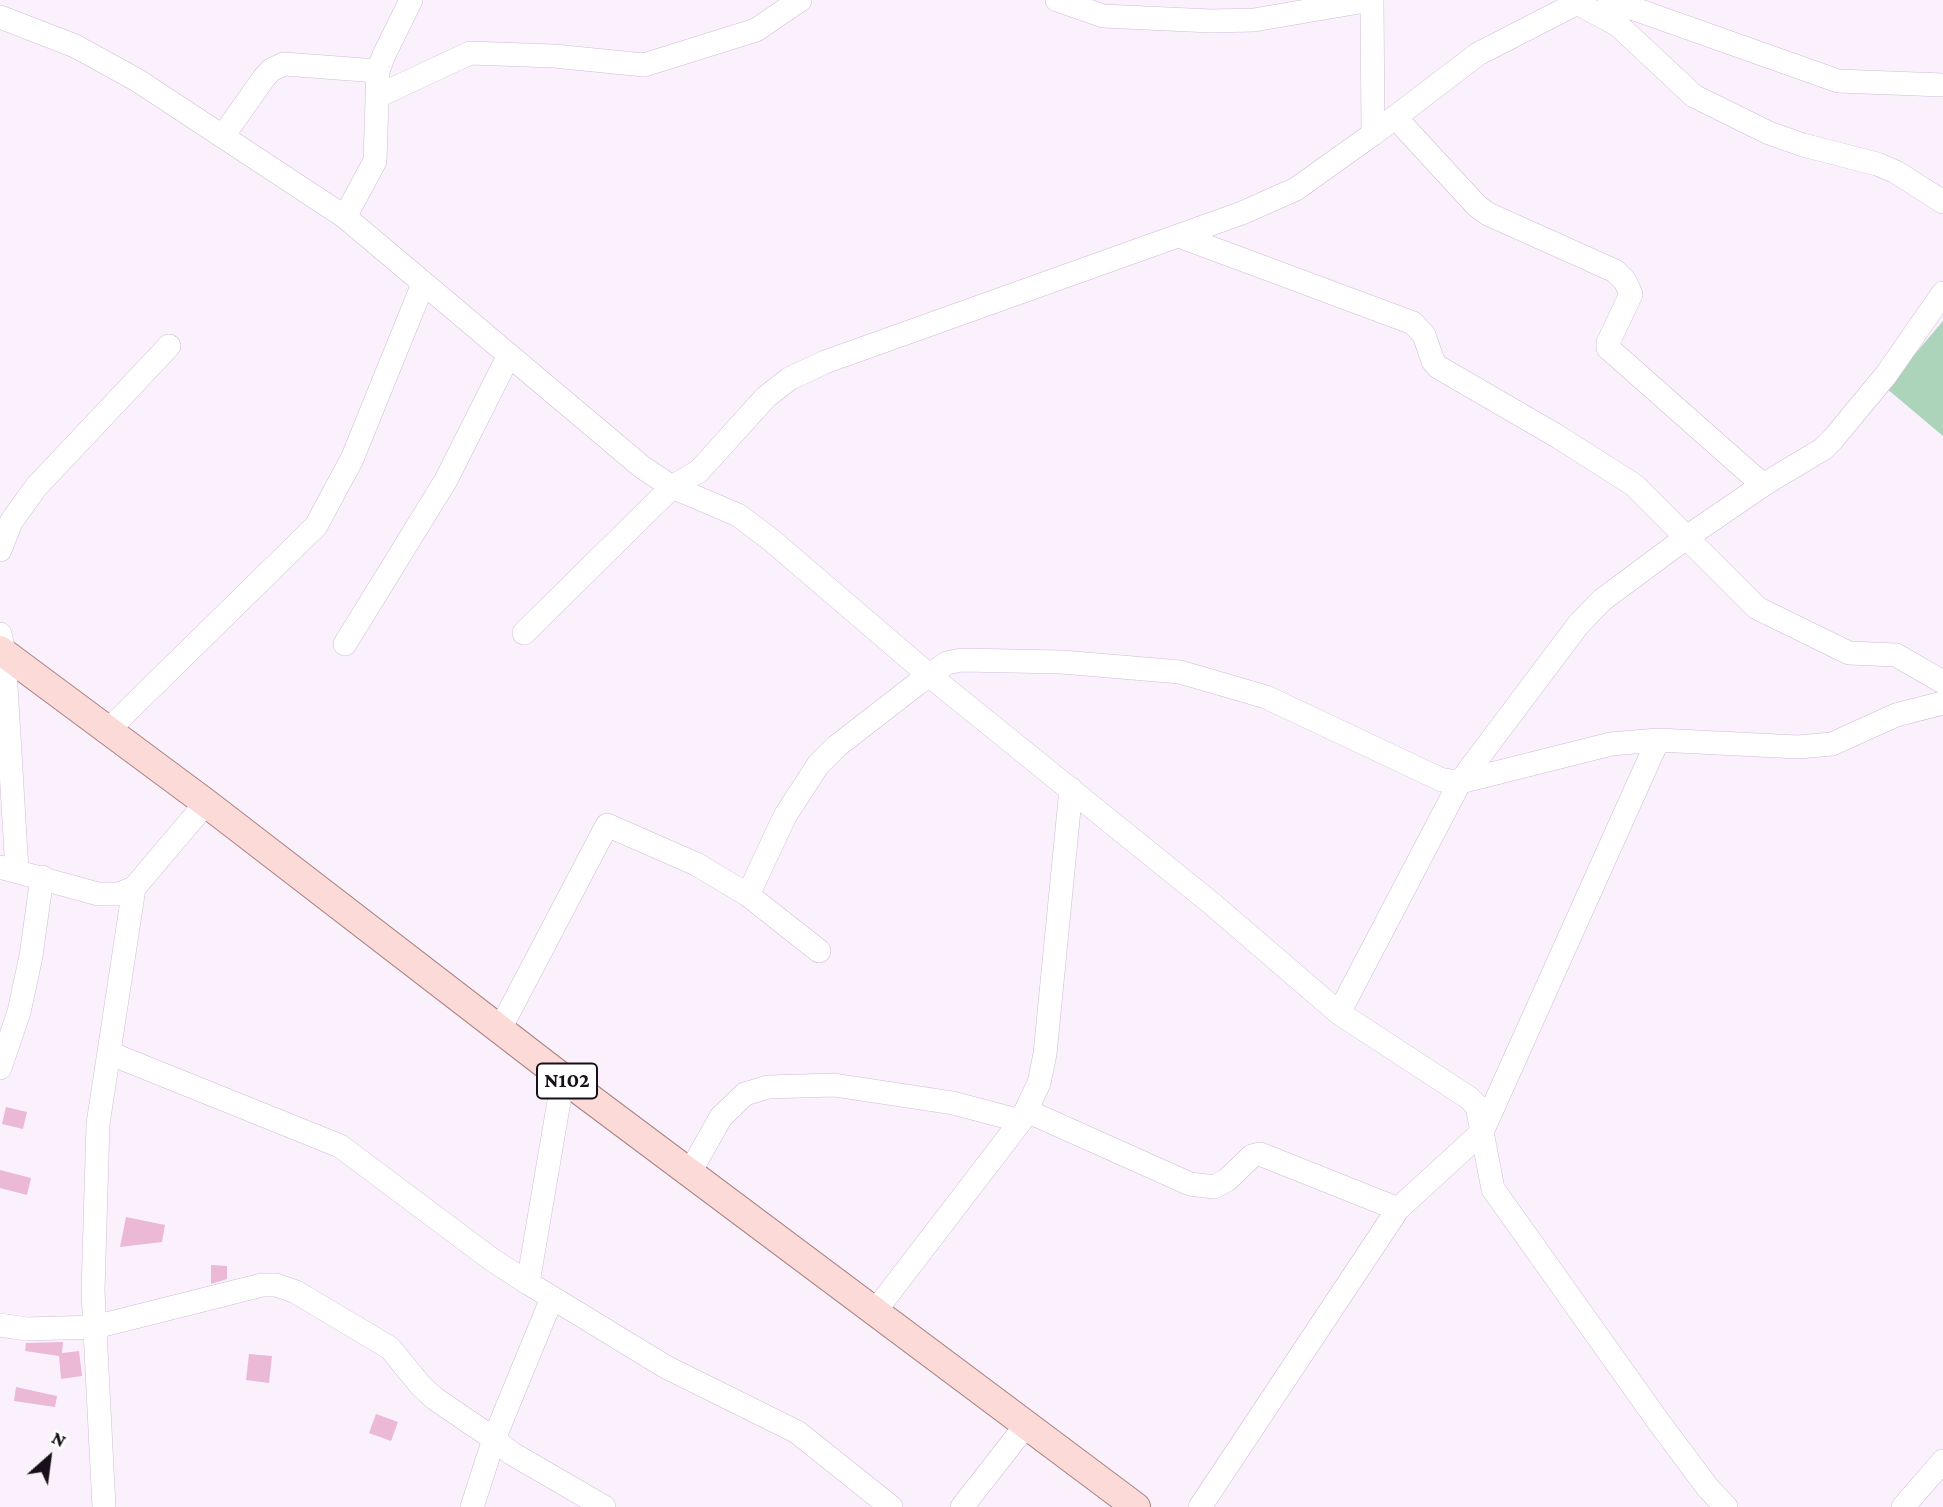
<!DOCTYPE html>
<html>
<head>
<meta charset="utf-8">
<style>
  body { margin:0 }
  #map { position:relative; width:1943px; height:1507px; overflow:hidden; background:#faf1fd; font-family:"Crimson Pro",serif }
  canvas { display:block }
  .north { position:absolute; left:14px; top:1423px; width:70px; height:70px; -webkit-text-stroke:5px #fff; paint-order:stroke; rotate:28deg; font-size:19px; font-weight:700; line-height:28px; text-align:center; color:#170f19 }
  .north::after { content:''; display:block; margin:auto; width:24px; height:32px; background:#170f19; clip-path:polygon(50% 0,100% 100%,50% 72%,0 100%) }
</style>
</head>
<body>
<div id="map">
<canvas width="1943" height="1507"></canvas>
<div class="north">N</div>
</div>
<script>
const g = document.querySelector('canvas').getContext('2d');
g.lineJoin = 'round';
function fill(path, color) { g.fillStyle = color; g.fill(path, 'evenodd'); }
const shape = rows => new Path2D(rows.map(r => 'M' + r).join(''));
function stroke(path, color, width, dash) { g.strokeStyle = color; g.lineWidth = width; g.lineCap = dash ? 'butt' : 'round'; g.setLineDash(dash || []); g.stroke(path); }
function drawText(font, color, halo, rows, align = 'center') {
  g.font = font + ' "Crimson Pro",serif'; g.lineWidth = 5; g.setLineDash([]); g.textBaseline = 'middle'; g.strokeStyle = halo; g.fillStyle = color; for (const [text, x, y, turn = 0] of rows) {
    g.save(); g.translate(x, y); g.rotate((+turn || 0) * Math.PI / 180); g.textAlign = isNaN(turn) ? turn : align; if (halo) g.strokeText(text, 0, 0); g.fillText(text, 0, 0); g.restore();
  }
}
fill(shape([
  [1943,321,1943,436,1886,388]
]), '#abd4ba');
fill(shape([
  [6,1107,27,1112,23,1129,2,1124],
  [0,1170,31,1178,27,1195,0,1188],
  [126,1217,165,1225,162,1242,120,1247],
  [211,1265,227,1266,227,1279,211,1284],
  [63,1342,62,1353,79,1351,82,1376,61,1379,59,1356,25,1351,26,1343],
  [249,1354,272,1356,269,1383,246,1380],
  [16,1387,57,1396,55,1407,14,1401],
  [376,1414,398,1422,391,1441,369,1433]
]), '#ebb8d5');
const minor = shape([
  [1057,0,1103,16,1211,21,1254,20,1371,0],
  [1372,0,1373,134],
  [1609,0,1838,81,1943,85],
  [1577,3,1618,25,1694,96,1769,133,1803,145,1877,164,1896,172,1943,202],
  [0,17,75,46,137,80,345,217,642,467,672,487,738,515,770,539,930,676,1211,903,1339,1013,1469,1098,1477,1106,1493,1189,1658,1421,1708,1488,1726,1507],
  [378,96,470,53,554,56,644,65,756,30,800,0],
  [1395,117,1477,206,1488,214,1615,271,1625,281,1631,294,1608,343,1608,348,1763,485],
  [223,136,264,78,271,70,284,64,378,71],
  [345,217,375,161,378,71,384,55,411,0],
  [1179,236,1413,323,1424,335,1433,361,1438,367,1557,436,1634,485,1757,608,1849,653,1896,655,1943,682],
  [0,550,11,522,36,487,169,346],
  [524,633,672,487,699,471,766,397,789,379,825,362,1242,213,1296,189,1373,134,1478,54,1583,0],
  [0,634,4,652,17,871],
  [345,644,446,480,509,355],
  [107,731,316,526,352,459,423,284],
  [0,867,98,894,119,894,134,888,206,803],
  [748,895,785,816,818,765,837,746,917,684,947,663,961,660,1062,662,1180,672,1266,697,1442,780,1460,782,1611,744,1658,740,1798,747,1832,744,1896,715,1943,703],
  [1339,1013,1460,782,1578,625,1602,600,1687,537,1763,485,1823,449,1833,439,1886,375,1943,293],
  [500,1029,607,825,696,864,748,895,819,951],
  [109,1053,340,1146,491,1259,528,1283,666,1367,797,1432,891,1507],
  [0,1068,19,1012,31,956,42,877],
  [1027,1111,1190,1184,1214,1187,1227,1180,1252,1156,1260,1154,1398,1209],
  [690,1172,721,1117,745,1094,768,1087,834,1085,953,1103,1021,1121],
  [528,1283,563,1078],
  [876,1310,1021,1121,1039,1083,1045,1054,1071,789],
  [0,1325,27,1329,95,1327,262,1285,276,1285,296,1292,390,1348,421,1386,434,1398,494,1439,511,1453,604,1507],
  [104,1507,93,1291,98,1124,134,888],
  [472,1507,494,1439,552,1298],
  [962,1507,1027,1424],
  [1200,1507,1398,1209,1482,1132,1658,740],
  [1903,1507,1943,1461]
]);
const major = shape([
  [0,650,206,803,563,1078,1136,1507]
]);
stroke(minor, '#d1bbd8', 24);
stroke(major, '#a98384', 30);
stroke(minor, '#fff', 23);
stroke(major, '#fbdad7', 28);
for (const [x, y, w] of [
  [567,1081,60]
]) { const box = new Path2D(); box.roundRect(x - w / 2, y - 17.5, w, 35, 5); g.fillStyle = '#fff'; g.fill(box); stroke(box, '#170f19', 2); }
drawText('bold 21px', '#170f19', null, [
  ["N102",567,1081]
]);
</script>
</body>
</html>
